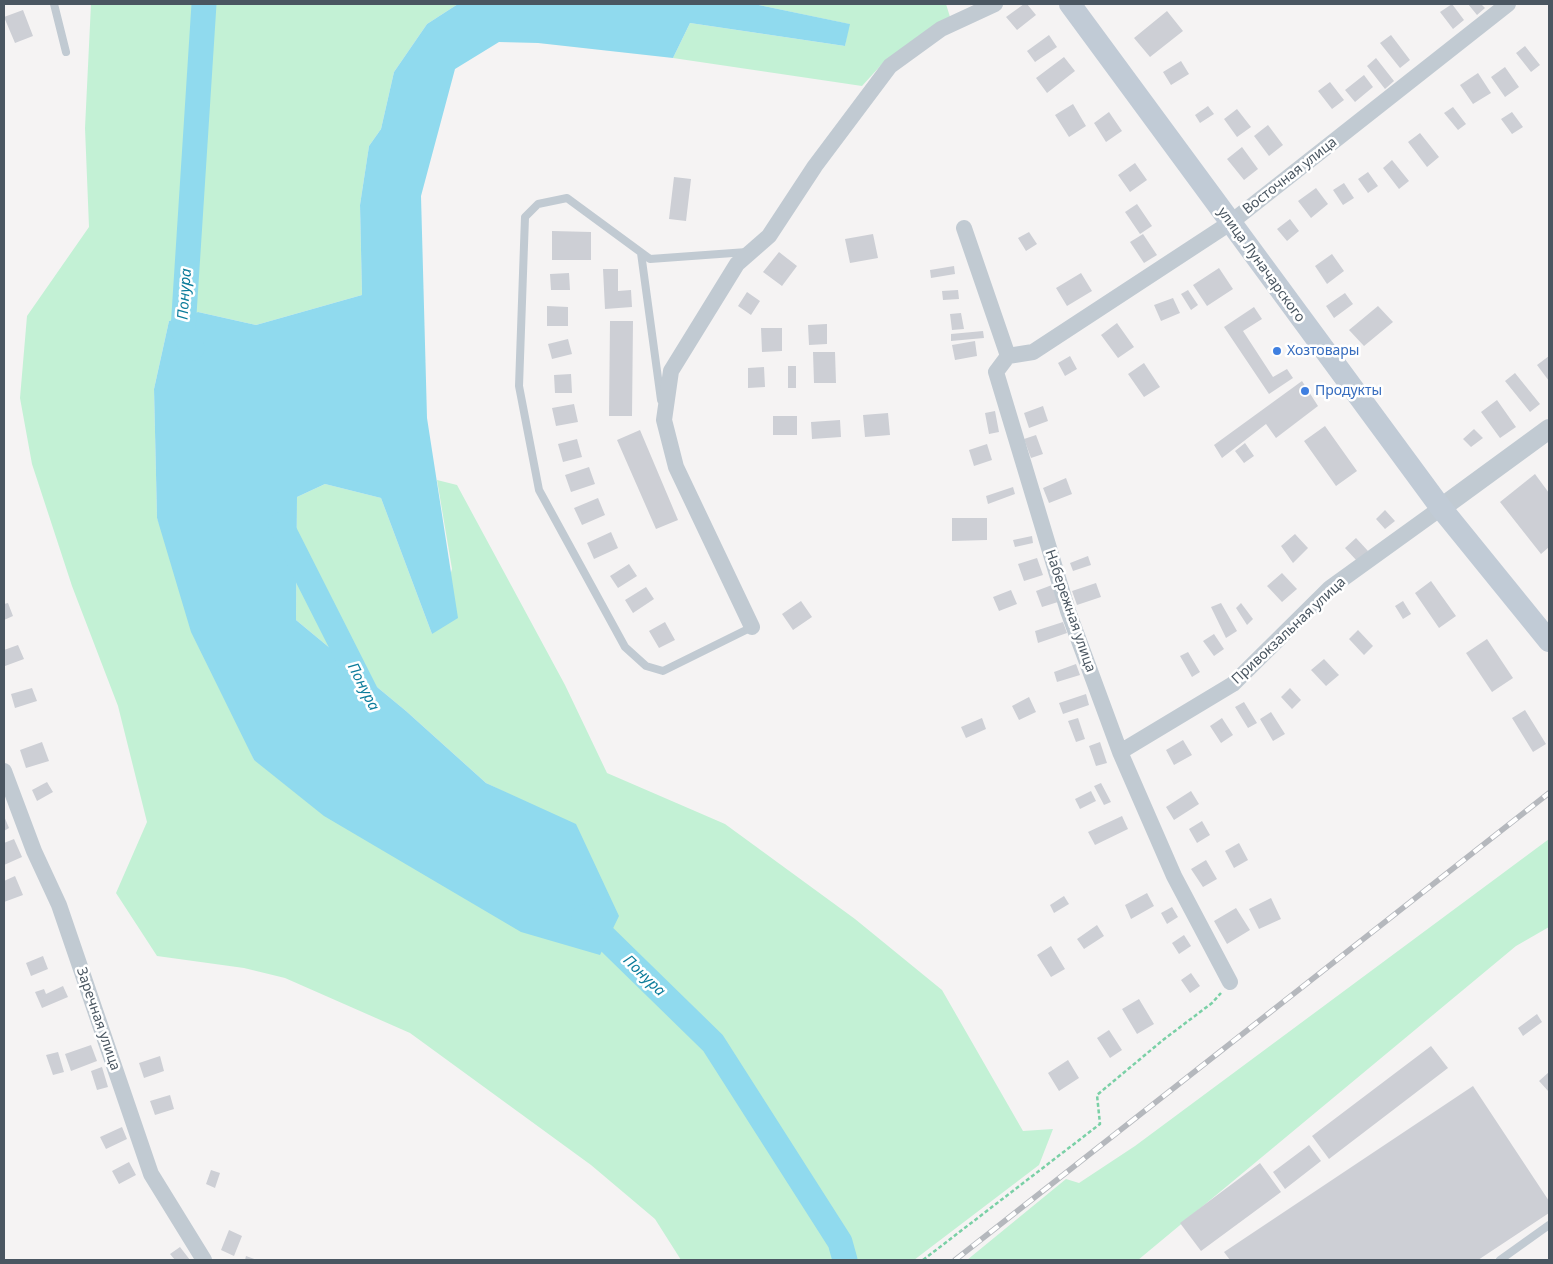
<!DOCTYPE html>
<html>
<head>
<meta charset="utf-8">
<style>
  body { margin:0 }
  #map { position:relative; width:1553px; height:1264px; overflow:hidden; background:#f5f3f3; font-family:"Noto Sans",sans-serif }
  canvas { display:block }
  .frame { position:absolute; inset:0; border:5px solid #4a5661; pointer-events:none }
</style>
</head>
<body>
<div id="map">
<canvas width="1553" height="1264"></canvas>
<div class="frame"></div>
</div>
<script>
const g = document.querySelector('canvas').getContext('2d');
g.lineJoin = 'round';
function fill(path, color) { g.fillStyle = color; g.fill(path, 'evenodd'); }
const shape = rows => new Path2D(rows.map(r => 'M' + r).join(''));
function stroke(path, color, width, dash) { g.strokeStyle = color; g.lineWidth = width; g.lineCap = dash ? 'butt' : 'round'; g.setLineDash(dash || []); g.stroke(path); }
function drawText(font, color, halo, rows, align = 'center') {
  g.font = font + ' "Noto Sans",sans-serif'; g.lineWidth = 5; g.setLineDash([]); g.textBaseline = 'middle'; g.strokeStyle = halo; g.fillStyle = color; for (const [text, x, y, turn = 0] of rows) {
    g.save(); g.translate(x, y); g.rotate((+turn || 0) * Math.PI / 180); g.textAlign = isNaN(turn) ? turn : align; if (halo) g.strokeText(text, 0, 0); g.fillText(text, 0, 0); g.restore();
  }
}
fill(shape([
  [91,4,458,4,427,24,394,72,381,129,369,146,360,205,362,295,256,325,198,312,169,321,154,389,157,518,254,760,529,804,486,783,406,711,296,620,297,497,325,484,381,498,432,634,452,569,437,480,457,485,565,685,607,773,725,824,855,919,942,990,1023,1131,1053,1129,1039,1165,914,1260,681,1260,655,1219,591,1165,410,1033,285,978,244,968,157,956,116,893,147,822,118,706,72,586,32,464,20,398,27,316,89,227,85,128],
  [754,4,946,4,950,17,883,63,862,86,673,58,690,23,845,46,849,24],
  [1549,839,1549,927,1516,946,1138,1260,967,1260,1066,1179,1079,1183,1135,1146]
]), '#c3f1d5');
fill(shape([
  [458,4,754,4,850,24,845,46,690,23,673,58,538,43,499,42,455,69,421,196,427,418,458,618,432,634,381,498,325,484,297,497,296,620,406,711,486,783,576,824,619,916,600,955,521,932,324,816,254,760,191,632,157,518,154,389,169,321,198,312,256,325,362,295,360,205,369,146,381,129,394,72,427,24]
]), '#90daee');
stroke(shape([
  [192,348,183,330,204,4],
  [281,525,368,697],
  [584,917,713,1043,840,1242,845,1260]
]), '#90daee', 25);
fill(shape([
  [1024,4,1027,4,1036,15,1017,30,1006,17],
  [1452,4,1464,20,1453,29,1440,12],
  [1468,4,1481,4,1485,8,1477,15],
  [23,10,33,36,15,43,4,17],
  [1167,11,1183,31,1150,57,1134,38],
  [1049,35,1057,47,1035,62,1027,51],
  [1391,35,1410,60,1400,68,1380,43],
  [1525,46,1540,65,1531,72,1516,53],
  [1064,57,1075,71,1047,93,1036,78],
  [1376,58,1394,81,1385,89,1367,66],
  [1181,61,1189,74,1171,85,1163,72],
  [1505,67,1519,87,1505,97,1491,77],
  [1478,73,1491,93,1473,104,1460,85],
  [1364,75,1373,87,1355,102,1345,90],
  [1330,82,1344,100,1332,109,1318,91],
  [1073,104,1086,126,1069,137,1055,115],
  [1208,106,1214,114,1200,123,1195,115],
  [1453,107,1466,124,1458,130,1444,113],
  [1237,109,1251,127,1237,137,1224,119],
  [1109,112,1122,131,1106,142,1094,123],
  [1512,112,1523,127,1512,134,1501,119],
  [1268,125,1283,145,1269,156,1254,136],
  [1420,133,1439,157,1427,167,1408,142],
  [1242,147,1258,169,1244,180,1227,159],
  [1392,160,1409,181,1399,189,1383,168],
  [1135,163,1147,180,1130,192,1118,175],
  [1368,172,1378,186,1368,193,1358,179],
  [674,177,691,179,686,221,669,219],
  [1344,183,1354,198,1343,205,1333,190],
  [1316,188,1328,204,1311,218,1298,201],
  [1137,204,1152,226,1140,234,1125,212],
  [1290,219,1299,231,1287,241,1277,229],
  [552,231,591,232,591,260,552,260],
  [1029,232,1037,244,1026,251,1018,238],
  [873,234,878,258,850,263,845,239],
  [1143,234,1157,255,1144,263,1130,242],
  [779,252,797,266,782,286,763,272],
  [1332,254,1344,271,1327,284,1315,266],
  [954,266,955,274,931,278,930,270],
  [1219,268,1233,289,1207,306,1193,285],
  [603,269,618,269,618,291,631,290,632,307,605,309],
  [569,273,570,290,551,290,550,274],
  [1081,273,1092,291,1067,306,1056,288],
  [958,290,959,299,943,300,942,291],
  [1188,290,1198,305,1191,310,1181,294],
  [747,292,760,301,751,315,738,306],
  [1345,293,1353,304,1334,318,1326,306],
  [1173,298,1180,313,1161,321,1154,305],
  [547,306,568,307,568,326,547,326],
  [1378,306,1393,322,1364,346,1349,330],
  [1254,307,1262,319,1243,331,1273,377,1287,369,1293,378,1269,394,1224,327],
  [961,313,964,329,952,330,950,314],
  [610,321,633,321,632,416,609,416],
  [1117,323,1134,347,1118,358,1101,335],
  [827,324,827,344,809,345,808,325],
  [761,328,782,328,782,351,762,352],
  [983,331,984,338,951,341,951,334],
  [568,339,572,354,552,359,548,344],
  [975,341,977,356,955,360,952,345],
  [813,352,835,352,836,383,814,383],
  [1070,356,1077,369,1065,376,1058,363],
  [1549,356,1549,381,1537,365],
  [1144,363,1160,387,1144,397,1128,374],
  [788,366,796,366,796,388,788,388],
  [764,367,765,387,748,388,748,368],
  [1515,373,1540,404,1530,412,1505,381],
  [571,374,572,393,555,393,554,375],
  [1302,381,1318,406,1276,438,1266,424,1222,458,1214,445],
  [1497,400,1516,427,1500,438,1481,412],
  [574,404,578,422,556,426,552,408],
  [1043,406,1048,421,1029,428,1024,413],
  [995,411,999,432,989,434,985,413],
  [888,413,890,435,865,437,863,415],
  [773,416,797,416,797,435,773,435],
  [840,420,841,437,812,439,811,422],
  [1325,426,1357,471,1336,486,1304,441],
  [1474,429,1483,438,1471,447,1463,439],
  [640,430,678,520,656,529,617,440],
  [1036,435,1043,454,1031,458,1024,439],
  [577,439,582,457,563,462,558,444],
  [1245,443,1254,456,1244,463,1235,451],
  [987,444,992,460,974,466,969,450],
  [589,467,595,484,571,492,565,475],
  [1535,474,1549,493,1549,547,1541,554,1500,502],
  [1066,478,1072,494,1049,503,1043,488],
  [1013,487,1015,494,988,504,986,496],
  [598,498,605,515,582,525,574,508],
  [1385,510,1395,521,1385,529,1376,519],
  [952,518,987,518,987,540,952,541],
  [611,532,618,548,594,559,587,543],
  [1295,534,1308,548,1293,563,1281,546],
  [1032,536,1033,543,1015,547,1013,540],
  [1356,538,1368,551,1357,561,1345,548],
  [1088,556,1091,565,1073,571,1070,563],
  [1037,558,1043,575,1024,581,1018,564],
  [629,564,637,576,618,588,610,576],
  [1282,573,1297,589,1282,602,1267,586],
  [1431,581,1456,616,1439,628,1415,593],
  [1096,583,1101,597,1077,605,1072,591],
  [1052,585,1058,602,1042,607,1036,591],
  [646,587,654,599,633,613,625,600],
  [1011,590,1017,604,999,611,993,597],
  [801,601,812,617,793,630,782,614],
  [1403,601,1411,614,1403,619,1395,606],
  [8,603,13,616,4,620,4,604],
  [1221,603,1237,631,1226,638,1211,607],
  [1241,603,1253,619,1247,625,1236,608],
  [665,622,675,640,659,648,649,631],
  [1063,622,1067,633,1038,643,1035,631],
  [1358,630,1373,646,1364,655,1349,639],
  [1214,634,1224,649,1214,656,1203,641],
  [1487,639,1513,678,1492,692,1466,653],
  [18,645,24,659,5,666,4,650],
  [1188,652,1200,672,1192,677,1180,656],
  [1324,659,1339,675,1326,686,1311,670],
  [1076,664,1080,675,1057,682,1054,672],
  [32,688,37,701,15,708,11,694],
  [1290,688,1301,700,1292,709,1281,697],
  [1086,694,1089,705,1063,714,1059,703],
  [1029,697,1036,712,1019,720,1012,706],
  [1244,702,1257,723,1248,728,1235,707],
  [1525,710,1546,744,1533,752,1512,718],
  [1271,712,1285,734,1273,741,1260,719],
  [982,718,986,729,966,738,961,727],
  [1078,718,1085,739,1076,742,1068,721],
  [1222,718,1233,735,1221,743,1210,726],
  [1183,740,1192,755,1174,765,1166,750],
  [42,742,49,761,26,768,20,750],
  [1100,742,1107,763,1096,766,1089,746],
  [47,782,53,792,37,801,32,790],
  [1101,783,1111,802,1104,805,1094,786],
  [1091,791,1096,801,1080,809,1075,799],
  [1191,791,1199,804,1174,820,1166,807],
  [4,816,9,828,4,831],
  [1122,816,1128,829,1095,845,1088,832],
  [1202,821,1210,835,1197,843,1189,829],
  [14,839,22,857,4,865,4,843],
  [1239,843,1248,860,1234,868,1225,851],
  [1206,860,1217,879,1203,887,1191,869],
  [15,876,23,895,4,902,4,881],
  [1147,893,1154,906,1131,919,1125,905],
  [1064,896,1069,904,1054,913,1050,905],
  [1271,898,1281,919,1259,929,1249,909],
  [1172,907,1178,917,1167,924,1161,913],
  [1236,908,1250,930,1227,944,1214,921],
  [1097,925,1104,936,1084,949,1077,939],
  [1184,935,1191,946,1179,954,1172,943],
  [1051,946,1065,969,1051,977,1037,955],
  [43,956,48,969,31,976,26,963],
  [1191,973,1200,986,1190,993,1181,980],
  [63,986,68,997,42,1008,35,992,44,989,46,994],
  [1139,999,1154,1024,1137,1034,1122,1009],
  [1537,1014,1542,1022,1523,1036,1518,1028],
  [1109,1030,1122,1050,1110,1058,1097,1038],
  [91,1045,97,1061,71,1071,65,1054],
  [1431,1046,1448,1068,1329,1159,1312,1136],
  [58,1052,64,1072,53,1075,46,1055],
  [160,1056,164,1071,144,1078,139,1063],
  [1068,1060,1079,1078,1059,1091,1048,1073],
  [102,1067,108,1087,97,1090,91,1071],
  [1549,1072,1549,1092,1539,1081],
  [1473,1086,1549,1201,1549,1213,1478,1260,1230,1260,1224,1252],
  [170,1095,174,1109,155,1115,150,1101],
  [122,1127,127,1139,106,1149,100,1137],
  [1309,1145,1321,1161,1285,1189,1273,1172],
  [129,1162,136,1175,119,1184,112,1171],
  [1260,1163,1281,1192,1201,1251,1180,1223],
  [211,1170,220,1173,215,1188,206,1184],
  [229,1230,242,1236,234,1256,221,1250],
  [180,1247,190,1260,175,1260,170,1254],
  [246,1256,257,1260,245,1260]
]), '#cdcfd5');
stroke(shape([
  [923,1260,1100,1124,1097,1095,1163,1040,1212,1003,1221,993]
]), '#7ad0a6', 2.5, [4, 2.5]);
stroke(shape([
  [54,4,66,52],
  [747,252,650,259,567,198,538,204,525,217,519,386,539,490,625,647,646,666,663,671,752,627],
  [641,253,661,400],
  [1500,1260,1549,1225]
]), '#c1cad2', 8);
stroke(shape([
  [964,228,1008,356,996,372,1068,611,1120,752,1174,876,1230,982],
  [1008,356,1033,352,1230,223,1508,4],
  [752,627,676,467,664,420,671,371,737,264,769,236,815,166,890,66,941,29,995,4],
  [1120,752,1233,684,1330,588,1441,508],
  [4,771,34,851,59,905,151,1174,204,1260]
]), '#c1cad2', 16);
stroke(shape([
  [1441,508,1549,429]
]), '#c1cad2', 20);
stroke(shape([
  [1070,4,1441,508,1549,641]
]), '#c1cbd6', 22);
const rail = shape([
  [955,1260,1549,793]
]);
stroke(rail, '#b5b8bd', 5.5);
stroke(rail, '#fff', 4, [11]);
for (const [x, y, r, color] of [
  [1277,351,5,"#3f7fe0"],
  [1305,391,5,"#3f7fe0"]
]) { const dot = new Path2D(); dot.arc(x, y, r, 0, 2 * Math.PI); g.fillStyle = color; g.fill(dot); stroke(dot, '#fff', 2); }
drawText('14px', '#4a5661', '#fff', [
  ["Восточная улица",1290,176,-38],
  ["улица Луначарского",1261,265,54],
  ["Набережная улица",1070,611,71],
  ["Привокзальная улица",1289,631,-43],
  ["Заречная улица",98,1019,71]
]);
drawText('14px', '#366cbe', '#fff', [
  ["Хозтовары",1287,351],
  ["Продукты",1315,391]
], 'left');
drawText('italic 15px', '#0c7c9b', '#fff', [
  ["Понура",185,294,-86],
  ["Понура",363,687,63],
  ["Понура",644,976,44]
]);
</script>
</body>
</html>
